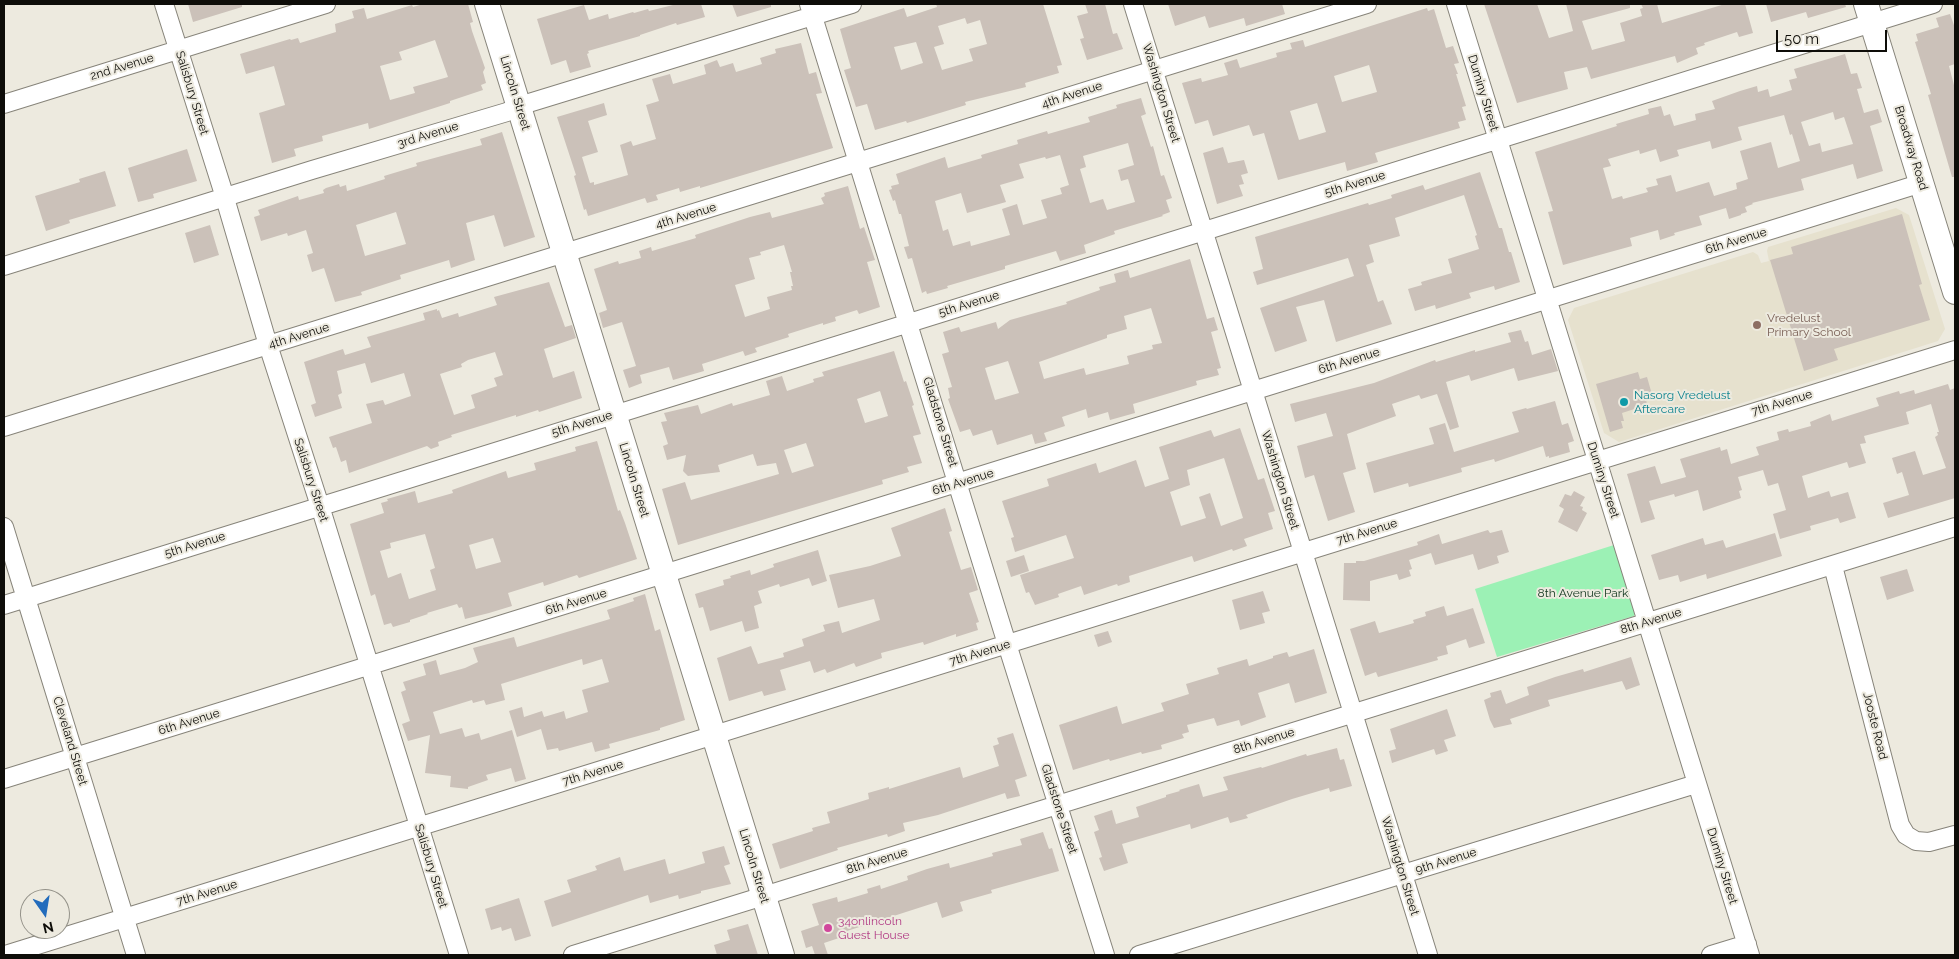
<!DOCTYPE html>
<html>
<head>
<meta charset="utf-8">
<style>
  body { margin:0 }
  #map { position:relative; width:1959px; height:959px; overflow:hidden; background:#edeadf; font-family:Raleway,sans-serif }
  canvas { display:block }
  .frame { position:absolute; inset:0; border:5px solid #0e0d09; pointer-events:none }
  .north { position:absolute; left:20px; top:889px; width:50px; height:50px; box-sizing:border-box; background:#edeadf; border:1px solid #949289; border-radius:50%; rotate:167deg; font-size:14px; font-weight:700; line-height:20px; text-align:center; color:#0e0d09 }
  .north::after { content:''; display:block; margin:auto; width:18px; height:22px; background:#236cbc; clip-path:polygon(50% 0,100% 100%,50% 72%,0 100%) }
  .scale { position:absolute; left:1776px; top:30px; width:111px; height:22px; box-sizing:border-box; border:2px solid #0e0d09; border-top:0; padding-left:6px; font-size:15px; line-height:18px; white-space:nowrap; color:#0e0d09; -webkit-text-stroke:4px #edeadf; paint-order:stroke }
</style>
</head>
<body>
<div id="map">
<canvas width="1959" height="959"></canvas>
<div class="frame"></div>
<div class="north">N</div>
<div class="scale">50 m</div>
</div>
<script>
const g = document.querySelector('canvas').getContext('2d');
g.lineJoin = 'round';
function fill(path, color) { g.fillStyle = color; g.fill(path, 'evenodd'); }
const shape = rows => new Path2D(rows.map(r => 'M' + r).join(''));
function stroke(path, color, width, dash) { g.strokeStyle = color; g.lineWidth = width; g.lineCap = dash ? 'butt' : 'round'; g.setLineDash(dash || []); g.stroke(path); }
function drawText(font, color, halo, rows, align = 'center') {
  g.font = font + ' Raleway,sans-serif'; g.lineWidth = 4; g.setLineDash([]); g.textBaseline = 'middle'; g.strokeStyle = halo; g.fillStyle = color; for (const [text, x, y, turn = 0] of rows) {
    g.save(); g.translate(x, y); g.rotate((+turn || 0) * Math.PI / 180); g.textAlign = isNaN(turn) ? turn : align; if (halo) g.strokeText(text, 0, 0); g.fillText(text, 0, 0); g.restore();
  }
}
fill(shape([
  [1896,208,1909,215,1945,329,1938,341,1619,442,1604,433,1568,320,1574,308,1753,252,1758,255,1761,263,1769,261,1767,251,1768,247]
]), '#e6e1ce');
fill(shape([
  [1614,545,1635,613,1634,616,1497,657,1475,589]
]), '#9cf1b5');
fill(shape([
  [188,4,242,4,242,7,193,22],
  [423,4,468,4,473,22,470,23,472,31,485,68,483,72,486,83,481,85,483,90,450,101,450,103,369,129,368,123,322,136,323,141,294,149,296,156,272,163,259,113,285,105,274,66,246,74,240,54,290,39,291,40,298,38,300,43,336,32,335,24,354,18,352,11,364,8,367,19,412,5,413,7],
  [435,40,448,77,413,87,415,93,390,100,380,66,402,60,399,52],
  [677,4,701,4,705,17,677,25,676,23,640,35,640,36,588,51,589,53,587,54,591,67,570,73,566,60,551,65,537,19,584,5,589,20,608,14,609,19,633,12,634,13,648,9,649,11],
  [732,4,771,4,771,7,737,17],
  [936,4,1043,4,1062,65,1057,66,1059,73,1025,83,1026,87,965,102,966,105,907,123,906,121,875,130,867,104,856,107,844,70,851,68,840,29,904,8,907,17,937,7],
  [965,18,967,24,980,20,987,44,969,49,973,61,942,70,934,47,944,44,938,26],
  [916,42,923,63,901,70,894,47],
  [1085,4,1105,4,1113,34,1117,33,1123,49,1087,60,1080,39,1084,38,1077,16,1088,13],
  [1168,4,1282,4,1285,14,1246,26,1244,18,1209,28,1205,16,1175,26],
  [1484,4,1537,4,1549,38,1573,31,1566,4,1630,4,1630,8,1582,21,1592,50,1625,41,1620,23,1642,16,1640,9,1643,8,1641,4,1657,4,1662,23,1725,4,1745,4,1753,33,1739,37,1737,32,1704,43,1705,45,1696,48,1698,54,1677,63,1675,56,1591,79,1587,67,1564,72,1568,89,1517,103],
  [1766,4,1845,4,1846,7,1808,18,1806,12,1771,22],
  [1427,8,1428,11,1434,9,1446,48,1453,46,1459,63,1454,64,1458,74,1456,74,1466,106,1462,107,1466,120,1458,122,1460,128,1375,153,1378,162,1347,171,1345,162,1278,180,1264,133,1253,136,1249,125,1213,136,1208,120,1195,124,1182,83,1201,78,1202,82,1228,75,1224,63,1237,59,1240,68,1277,57,1276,53,1292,49,1290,43,1303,40,1305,47],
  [1369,65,1377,92,1342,102,1334,76],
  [1317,103,1326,132,1299,140,1290,111],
  [1950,14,1955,28,1955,64,1949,66,1955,89,1955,177,1952,177,1928,95,1931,94,1915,42,1918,41,1916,34,1939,27,1936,18],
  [801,43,809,74,816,72,822,93,816,94,833,148,700,188,700,186,680,192,679,188,656,195,658,200,647,203,645,198,588,216,586,209,584,210,574,176,576,175,557,117,604,103,607,115,588,121,598,152,582,157,590,183,594,182,594,185,628,175,620,145,631,141,633,146,656,139,646,105,659,101,652,79,670,74,673,84,706,74,704,65,717,60,720,67,733,63,736,72,762,64,760,58,776,53,775,49],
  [1845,54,1851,74,1857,73,1862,88,1857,89,1864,113,1878,109,1882,122,1870,126,1883,171,1857,179,1853,164,1801,179,1804,190,1752,203,1753,204,1745,207,1747,212,1741,214,1741,215,1729,219,1726,208,1699,216,1702,225,1674,233,1675,235,1660,240,1658,230,1630,238,1632,246,1563,265,1548,212,1553,211,1535,152,1617,126,1616,124,1649,114,1648,109,1661,106,1664,116,1670,114,1674,126,1696,120,1695,114,1715,109,1712,101,1740,91,1757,86,1758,92,1768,89,1770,97,1792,90,1789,80,1797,78,1794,69],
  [1833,112,1835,120,1844,117,1853,144,1822,152,1820,143,1809,146,1801,122],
  [1784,115,1790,135,1792,134,1800,161,1778,168,1771,142,1740,151,1748,179,1736,183,1737,189,1714,196,1709,182,1676,192,1671,175,1656,179,1658,185,1646,188,1648,192,1623,199,1622,196,1612,199,1603,168,1611,166,1608,159,1639,150,1640,154,1656,149,1660,162,1679,156,1677,150,1710,141,1712,149,1742,140,1738,127],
  [1141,98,1146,114,1141,116,1151,147,1153,146,1161,176,1164,175,1172,198,1166,200,1170,212,1162,215,1163,216,1114,231,1115,234,1084,245,1086,253,1060,261,1056,251,1005,266,1005,269,947,286,948,288,927,294,926,291,922,293,912,258,908,259,904,247,909,246,901,214,899,214,895,200,893,201,889,190,892,189,891,186,899,184,896,174,945,157,948,168,982,158,981,155,1018,144,1017,140,1047,131,1048,134,1090,122,1088,117,1117,108,1116,105],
  [1128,143,1134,165,1118,170,1121,181,1128,179,1135,202,1107,210,1103,199,1090,203,1080,169,1086,167,1083,156],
  [1060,155,1069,185,1060,188,1062,194,1041,200,1047,218,1023,225,1017,204,1002,209,1010,235,971,246,970,241,953,246,948,229,943,231,935,201,961,193,967,213,1006,202,1000,185,1024,178,1019,164,1045,157,1046,159],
  [502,132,535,237,504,247,494,215,466,223,475,260,451,268,449,260,400,275,401,279,361,292,362,295,335,302,324,268,312,272,307,255,313,253,306,230,288,236,287,233,261,241,254,217,260,215,258,210,298,196,299,200,324,193,323,190,326,188,339,184,340,187,346,185,347,191,385,179,384,176,417,166,416,163,482,145,480,139],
  [396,212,406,244,365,256,356,225],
  [1223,147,1228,163,1244,160,1248,173,1241,175,1244,184,1239,185,1243,196,1217,204,1203,153],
  [187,149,197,181,153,194,154,198,138,202,128,168],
  [105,171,116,206,69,220,70,223,46,231,35,196,80,182,79,179],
  [1480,172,1499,228,1502,228,1509,252,1511,252,1520,282,1495,290,1494,286,1469,293,1471,298,1436,309,1435,305,1415,311,1408,289,1422,285,1421,282,1452,273,1448,259,1479,249,1475,236,1477,235,1464,195,1395,218,1400,236,1369,245,1374,262,1366,265,1378,302,1383,300,1392,324,1336,342,1324,300,1296,307,1307,341,1275,352,1260,308,1354,276,1348,258,1257,285,1253,272,1263,269,1255,237,1368,203,1369,205,1392,198,1391,195,1423,185,1425,190],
  [848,186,860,229,864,227,875,260,867,262,880,307,859,314,857,310,835,317,836,321,823,325,823,323,788,334,789,337,755,348,757,352,745,356,743,351,702,364,704,371,673,380,669,367,640,375,642,383,629,388,623,370,636,366,622,322,603,328,599,313,607,310,594,269,618,261,619,264,641,258,639,251,651,247,652,251,696,238,695,235,750,217,770,212,772,218,824,204,821,198,825,196,824,193],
  [784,245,792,272,790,272,793,286,791,286,792,290,767,297,770,309,745,317,735,285,755,279,749,258,761,255,760,252],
  [1902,214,1922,284,1919,285,1930,320,1834,349,1838,360,1804,371,1770,260,1793,254,1791,247],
  [210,225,219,255,194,263,185,233],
  [1190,259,1207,319,1214,317,1218,330,1211,332,1221,368,1217,369,1219,375,1196,381,1197,385,1133,404,1135,413,1110,420,1108,412,1088,418,1086,409,1062,417,1065,426,1044,433,1047,441,1035,444,1032,434,997,445,992,430,973,436,970,429,960,432,948,399,950,398,948,388,952,387,942,354,949,352,943,332,959,327,961,332,996,322,998,329,1010,320,1067,304,1066,302,1100,290,1099,287,1116,282,1114,274,1128,270,1130,278],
  [1151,308,1162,343,1152,345,1153,349,1127,356,1129,364,1086,375,1084,368,1044,379,1039,362,1107,338,1107,335,1127,329,1124,316],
  [1008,361,1019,393,995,400,985,368],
  [549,282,565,327,572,325,576,338,544,349,553,378,574,371,582,398,539,412,538,410,516,417,516,415,451,435,452,437,438,442,439,446,431,449,427,446,349,473,346,460,341,462,336,447,333,448,329,437,372,423,366,404,383,400,385,405,411,396,404,373,371,383,365,363,337,371,342,393,338,395,342,408,315,417,311,405,316,403,304,362,343,349,345,355,371,347,367,337,425,320,423,313,437,309,437,311,439,310,442,318,458,313,459,317,497,305,494,297],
  [495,352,503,375,494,378,497,386,471,395,475,408,454,415,440,374,462,367,461,364,468,360],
  [1521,330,1525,342,1528,341,1532,355,1551,349,1558,371,1518,381,1514,368,1471,381,1469,375,1446,382,1459,427,1450,430,1437,394,1421,399,1419,395,1392,404,1396,416,1347,434,1356,469,1343,473,1355,512,1328,521,1314,475,1305,478,1297,446,1333,436,1326,413,1295,422,1290,404,1374,383,1435,360,1436,362,1475,350,1475,352,1511,342,1508,333],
  [894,351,904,382,906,381,914,405,912,406,921,434,913,436,922,463,907,467,909,472,882,480,883,484,678,545,662,489,685,482,691,500,779,474,776,463,757,466,753,454,718,465,720,472,688,476,683,471,686,455,667,460,663,446,668,444,661,422,667,421,664,413,698,405,701,414,732,403,733,406,770,395,766,381,782,376,787,391,814,382,813,379,824,376,822,372],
  [880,391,888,416,865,423,857,399],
  [806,443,814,466,792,473,784,450],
  [1638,372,1640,379,1647,377,1653,398,1646,399,1647,405,1622,413,1624,421,1621,421,1623,428,1610,432,1596,384],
  [1948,384,1950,390,1955,388,1955,498,1888,518,1883,503,1909,495,1902,472,1897,474,1892,458,1915,451,1923,475,1946,468,1935,437,1938,435,1937,432,1939,432,1931,404,1906,412,1909,424,1864,436,1866,443,1860,444,1866,463,1849,468,1847,462,1802,476,1808,498,1829,491,1831,497,1848,492,1856,518,1840,523,1838,518,1810,526,1811,530,1780,539,1773,514,1786,510,1778,483,1768,486,1763,470,1738,477,1742,490,1739,491,1741,498,1703,511,1698,490,1675,497,1674,494,1649,501,1655,519,1641,523,1627,474,1655,466,1661,484,1686,477,1680,459,1720,447,1721,451,1727,449,1731,464,1759,455,1756,447,1779,440,1777,432,1788,429,1789,432,1811,426,1810,422,1830,414,1832,421,1879,406,1876,398,1899,391,1900,394,1914,390,1915,394],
  [1555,401,1562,425,1568,423,1574,441,1568,443,1570,452,1549,458,1549,456,1546,457,1543,446,1495,462,1494,459,1461,468,1462,472,1448,476,1409,487,1408,483,1374,493,1366,463,1434,444,1429,428,1445,423,1454,452,1519,432,1512,412,1526,408,1527,409],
  [1240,428,1258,480,1264,478,1275,511,1268,513,1273,529,1244,539,1247,546,1233,551,1232,549,1194,562,1192,556,1129,576,1130,582,1118,586,1117,584,1084,595,1081,586,1058,594,1059,597,1035,605,1029,592,1026,593,1020,575,1074,558,1066,535,1015,552,1011,538,1014,537,1002,501,1049,486,1047,479,1096,463,1099,473,1136,460,1145,487,1169,479,1159,447,1211,430,1214,437],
  [1224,458,1243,518,1221,526,1210,493,1199,497,1206,518,1181,526,1170,492,1190,485,1187,470],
  [597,441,618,511,620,510,625,523,637,559,579,578,577,575,544,586,543,582,508,593,512,606,489,613,465,619,462,607,459,608,457,604,427,613,428,614,410,620,410,622,393,627,391,623,384,625,375,594,371,596,350,524,384,513,381,503,388,501,387,499,415,491,418,503,453,493,452,490,506,471,508,478,536,470,534,463,576,451,575,447],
  [425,534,435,568,430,570,436,590,409,599,401,573,388,578,380,551,391,548,390,543],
  [493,538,501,562,476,569,469,545],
  [1574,491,1585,497,1580,506,1583,507,1582,510,1587,513,1577,532,1558,522,1564,509,1559,506,1565,494,1571,496],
  [945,508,952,531,949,532,961,570,971,567,978,590,969,593,979,622,976,623,978,630,956,637,956,634,924,645,923,642,881,653,882,658,856,667,854,663,827,673,825,669,814,673,810,661,780,670,786,690,764,696,762,691,729,701,717,658,751,646,758,664,784,657,783,653,804,646,802,639,825,631,823,625,839,621,842,633,880,620,874,599,838,608,829,575,870,566,901,556,891,528],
  [1488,530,1490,533,1502,530,1507,546,1509,552,1497,556,1499,563,1478,570,1473,554,1435,565,1431,553,1409,560,1412,569,1409,570,1411,576,1399,580,1397,574,1370,581,1370,601,1343,600,1344,563,1356,563,1356,561,1364,561,1418,545,1417,542,1439,534,1442,544],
  [1775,533,1782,556,1707,579,1706,574,1680,582,1678,575,1659,580,1651,555,1703,538,1705,545,1723,540,1726,548],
  [818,550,827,581,812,586,809,578,780,587,779,584,758,591,762,603,754,606,759,628,745,632,742,621,710,631,703,607,699,608,695,594,724,585,723,580,731,578,730,576,750,570,751,575,774,567,773,564],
  [1024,555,1029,571,1011,577,1006,561],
  [1907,569,1914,591,1887,600,1880,577],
  [1263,591,1270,611,1262,613,1265,623,1240,630,1232,600],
  [645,594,655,631,660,629,685,720,660,728,660,730,609,744,610,748,595,752,592,742,559,751,558,748,547,750,541,729,517,737,509,711,522,707,524,717,542,711,544,717,564,711,566,719,588,712,582,690,609,682,602,659,583,665,582,659,501,684,505,700,486,705,484,700,473,703,472,700,433,712,440,734,462,728,465,737,479,733,481,740,512,730,526,779,515,782,511,768,486,775,488,780,468,787,468,789,450,787,451,776,425,773,430,735,408,741,402,724,410,721,401,692,406,690,403,682,426,675,423,664,436,660,440,675,465,668,478,662,473,648,514,637,517,647,610,619,607,610,634,601,633,598],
  [1444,606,1447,616,1473,608,1485,643,1469,648,1466,639,1446,646,1448,654,1437,657,1438,660,1378,677,1376,672,1365,676,1350,629,1375,621,1379,633,1414,623,1413,620,1426,616,1425,612],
  [1108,631,1112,642,1098,647,1094,635],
  [1314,649,1327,693,1295,703,1289,683,1258,693,1266,717,1241,726,1239,720,1217,726,1214,718,1187,725,1189,732,1182,734,1184,738,1161,745,1162,749,1142,754,1141,752,1110,761,1109,759,1073,770,1059,725,1117,706,1122,724,1164,711,1161,703,1189,694,1186,684,1219,674,1217,668,1247,659,1249,666,1273,658,1273,656,1287,652,1289,657],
  [1631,657,1640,685,1626,690,1622,681,1548,700,1550,706,1510,719,1512,724,1494,728,1490,720,1484,700,1491,697,1490,693,1501,690,1506,704,1529,695,1527,687,1555,677,1583,669,1584,672],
  [1447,709,1456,736,1444,740,1448,751,1436,755,1434,749,1392,763,1389,751,1396,749,1390,729],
  [1013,733,1027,776,1015,780,1020,796,1007,799,1005,793,938,815,903,823,905,831,888,837,887,834,837,848,838,850,780,869,772,844,813,831,812,828,830,823,827,812,869,799,868,793,889,787,889,789,960,767,963,778,999,766,993,746,999,744,997,738],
  [1337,748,1340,760,1344,759,1352,786,1330,792,1329,788,1292,799,1246,815,1248,818,1230,823,1228,817,1191,829,1190,824,1122,844,1128,863,1104,871,1099,858,1102,857,1094,832,1099,830,1094,816,1112,810,1116,824,1139,817,1136,807,1166,797,1166,795,1180,791,1179,790,1199,784,1203,797,1228,790,1223,777,1261,767,1262,768,1306,754,1307,756],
  [1043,832,1049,849,1052,848,1059,871,991,890,992,893,960,902,963,911,942,918,937,902,847,931,848,935,824,943,828,955,815,955,812,946,806,948,801,931,819,925,812,904,837,897,838,902,868,893,867,889,880,885,881,889,908,880,907,876,927,869,949,863,950,868,993,856,992,853,1022,845,1020,839],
  [724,846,730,864,724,866,731,884,701,891,701,893,679,899,678,895,650,903,648,895,552,927,544,901,571,892,567,880,597,870,595,866,620,857,624,871,665,859,669,874,705,863,702,852],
  [519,898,531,936,515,941,511,928,502,931,501,927,491,930,485,909],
  [748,924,758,955,717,955,714,945,730,940,727,930]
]), '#cbc1b9');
const street = shape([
  [164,4,222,188,268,345,320,506,459,955],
  [809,4,1007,644,1105,955],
  [1133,4,1428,955],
  [1456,4,1750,955],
  [4,104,326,4],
  [4,266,312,170,507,112,519,106,852,4],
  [4,427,1367,4],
  [4,527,136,955],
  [1833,566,1900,825,1906,835,1916,841,1929,842,1955,835],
  [4,605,1933,4],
  [4,779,1922,183],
  [5,955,1955,350],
  [573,955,1955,527],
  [1139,955,1696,784],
  [1711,955,1747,944]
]);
const secondary = shape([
  [487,4,782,955],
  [1866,4,1955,292]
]);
stroke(street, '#87847a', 20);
stroke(secondary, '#87847a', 26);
stroke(street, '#fff', 18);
stroke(secondary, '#fff', 24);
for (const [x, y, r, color] of [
  [1757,325,5,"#8d6e63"],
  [1624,402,5,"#0f9aa8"],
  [828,928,5,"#d1479c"]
]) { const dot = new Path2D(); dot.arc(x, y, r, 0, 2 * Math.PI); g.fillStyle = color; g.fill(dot); stroke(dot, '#edeadf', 2); }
drawText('12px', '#0e0d09', '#edeadf', [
  ["2nd Avenue",122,67,-17],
  ["Salisbury Street",192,93,73],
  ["Lincoln Street",515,93,73],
  ["Washington Street",1161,93,73],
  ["Duminy Street",1483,93,73],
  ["4th Avenue",1072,95,-18],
  ["3rd Avenue",428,135,-17],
  ["Broadway Road",1911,148,73],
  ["5th Avenue",1355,184,-17],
  ["4th Avenue",686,216,-17],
  ["6th Avenue",1736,241,-17],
  ["5th Avenue",969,304,-17],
  ["4th Avenue",299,336,-17],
  ["6th Avenue",1349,361,-17],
  ["7th Avenue",1782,403,-17],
  ["Gladstone Street",940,422,73],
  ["5th Avenue",582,424,-17],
  ["Salisbury Street",311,480,72],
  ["Lincoln Street",634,480,73],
  ["Washington Street",1280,480,73],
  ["Duminy Street",1603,480,72],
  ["6th Avenue",963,482,-17],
  ["7th Avenue",1367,532,-17],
  ["5th Avenue",195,545,-17],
  ["6th Avenue",576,602,-17],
  ["8th Avenue",1651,621,-17],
  ["7th Avenue",980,653,-17],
  ["6th Avenue",189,722,-17],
  ["Jooste Road",1875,726,76],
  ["Cleveland Street",70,741,73],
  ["8th Avenue",1264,741,-17],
  ["7th Avenue",593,773,-17],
  ["Gladstone Street",1059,809,72],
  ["8th Avenue",877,861,-17],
  ["9th Avenue",1446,861,-17],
  ["Salisbury Street",431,866,73],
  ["Lincoln Street",754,866,73],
  ["Washington Street",1400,866,73],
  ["Duminy Street",1722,866,73],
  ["7th Avenue",207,893,-17]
]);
drawText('12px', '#785e54', '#edeadf', [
  ["Vredelust",1767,318],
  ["Primary School",1767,332]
], 'left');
drawText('12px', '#0d838f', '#edeadf', [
  ["Nasorg Vredelust",1634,395],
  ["Aftercare",1634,409]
], 'left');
drawText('12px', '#11361e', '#edeadf', [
  ["8th Avenue Park",1583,593]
]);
drawText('12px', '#b23c85', '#edeadf', [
  ["34onlincoln",838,921],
  ["Guest House",838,935]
], 'left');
</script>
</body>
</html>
